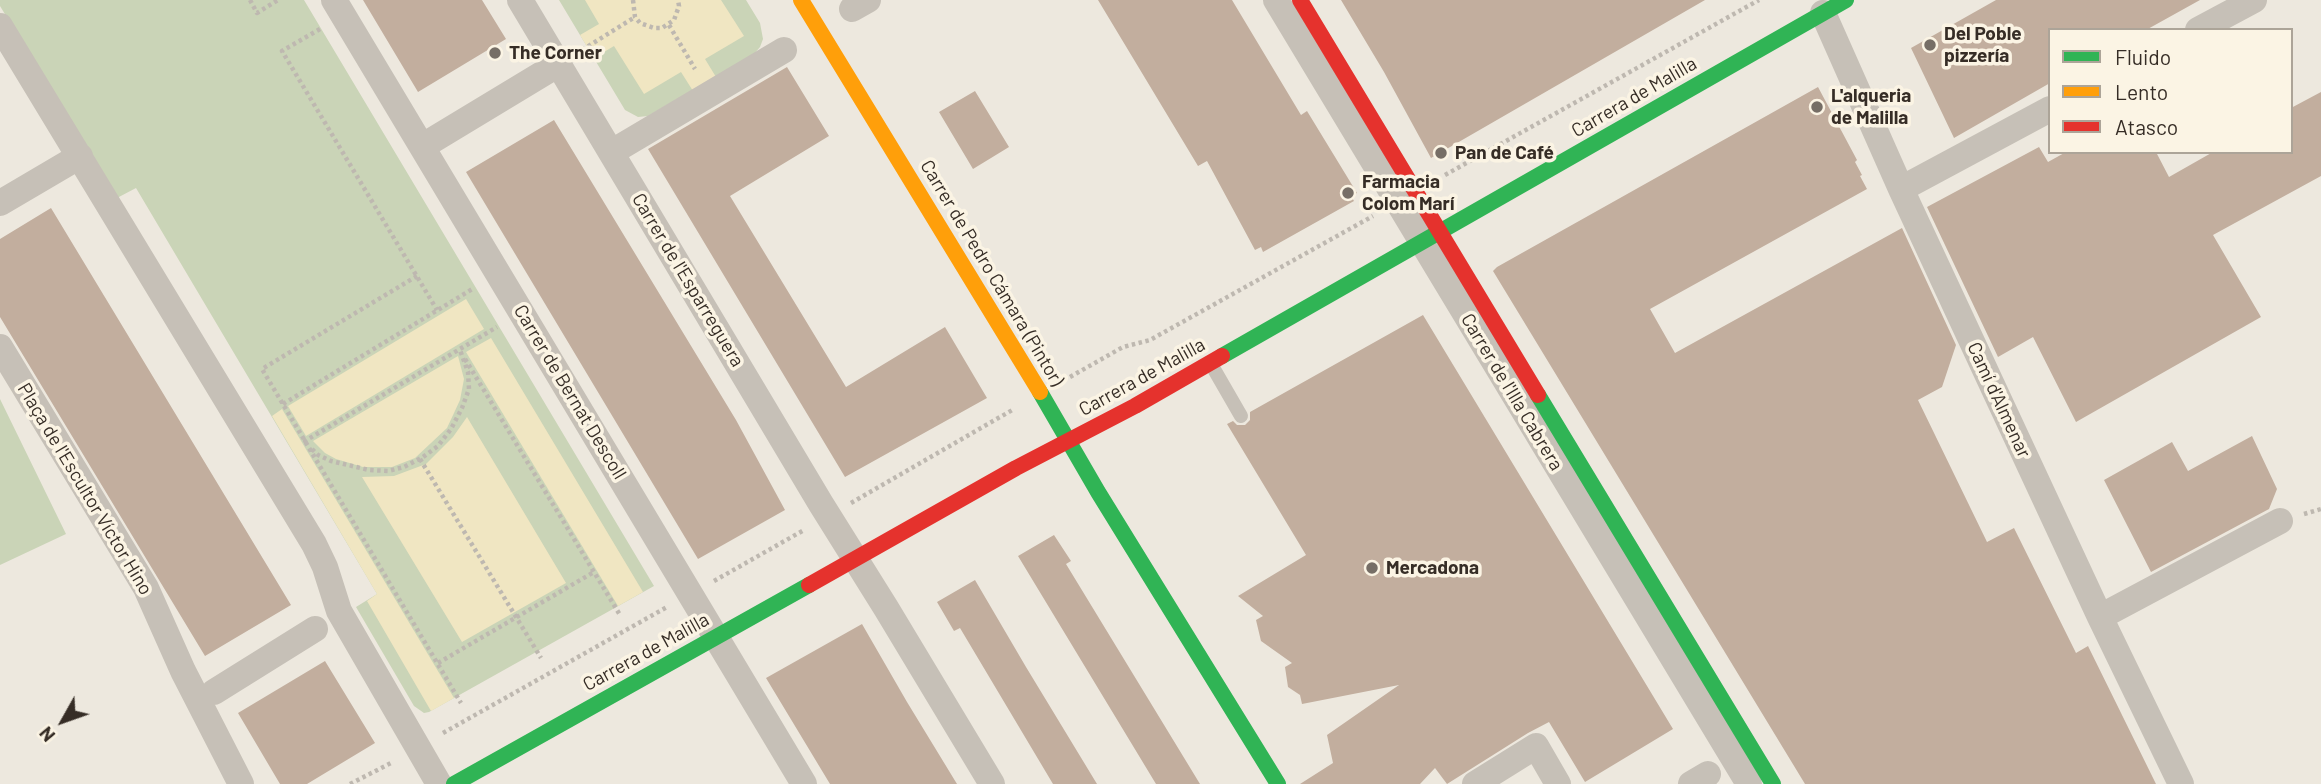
<!DOCTYPE html>
<html>
<head>
<meta charset="utf-8">
<style>
  body { margin:0 }
  #map { position:relative; width:2321px; height:784px; overflow:hidden; background:#ede8de; font-family:Barlow,sans-serif }
  canvas { display:block }
  .legend { position:absolute; left:2048px; top:28px; width:245px; height:126px; box-sizing:border-box; background:#fbf4e4; border:2px solid #aca498; margin:0; padding:9px 12px; list-style:none; font-size:21px; color:#362d26 }
  .legend li { display:flex; align-items:center; gap:14px; height:35px }
  .legend b { width:35px; border:2px solid #aca498 }
  .north { position:absolute; left:28px; top:686px; width:70px; height:70px; -webkit-text-stroke:5px #fbf4e4; paint-order:stroke; rotate:230deg; font-size:19px; font-weight:700; line-height:28px; text-align:center; color:#362d26 }
  .north::after { content:''; display:block; margin:auto; width:24px; height:32px; background:#362d26; clip-path:polygon(50% 0,100% 100%,50% 72%,0 100%) }
</style>
</head>
<body>
<div id="map">
<canvas width="2321" height="784"></canvas>
<ul class="legend">
<li><b style="height:9px;background:#30b455"></b>Fluido</li>
<li><b style="height:9px;background:#ff9f0a"></b>Lento</li>
<li><b style="height:9px;background:#e5322d"></b>Atasco</li>
</ul>
<div class="north">N</div>
</div>
<script>
const g = document.querySelector('canvas').getContext('2d');
g.lineJoin = 'round';
function fill(path, color) { g.fillStyle = color; g.fill(path, 'evenodd'); }
const shape = rows => new Path2D(rows.map(r => 'M' + r).join(''));
function stroke(path, color, width, dash) { g.strokeStyle = color; g.lineWidth = width; g.lineCap = dash ? 'butt' : 'round'; g.setLineDash(dash || []); g.stroke(path); }
function drawText(font, color, halo, rows, align = 'center') {
  g.font = font + ' Barlow,sans-serif'; g.lineWidth = 7; g.setLineDash([]); g.textBaseline = 'middle'; g.strokeStyle = halo; g.fillStyle = color; for (const [text, x, y, turn = 0] of rows) {
    g.save(); g.translate(x, y); g.rotate((+turn || 0) * Math.PI / 180); g.textAlign = isNaN(turn) ? turn : align; if (halo) g.strokeText(text, 0, 0); g.fillText(text, 0, 0); g.restore();
  }
}
fill(shape([
  [0,0,304,0,654,586,429,712,424,713,414,706,356,607,377,594,136,188,117,198,0,6],
  [559,0,746,0,760,23,763,39,760,47,754,54,648,116,638,117,625,110],
  [0,399,66,534,0,565]
]), '#cad4b7');
fill(shape([
  [585,0,721,0,744,36,705,59,716,77,693,91,681,72,644,94,614,46,594,58,580,35,599,24],
  [466,299,484,329,306,436,288,406],
  [491,338,643,592,618,606,466,352],
  [458,356,464,379,460,400,454,413,447,428,415,458,392,467,363,467,336,459,325,453,313,441],
  [282,409,454,698,431,711,367,601,377,594,272,416],
  [467,417,566,583,462,642,362,477,394,476,426,464,453,437]
]), '#f0e6c2');
fill(shape([
  [363,0,482,0,506,39,418,92],
  [1098,0,1232,0,1301,115,1307,111,1357,193,1351,196,1354,201,1263,252,1261,247,1255,250,1207,161,1198,166],
  [1341,0,1705,0,1431,158,1384,72],
  [1996,0,2200,0,2146,30,2050,30,2050,83,1954,138,1911,48],
  [787,67,829,136,730,196,846,387,945,327,987,398,845,477,648,149],
  [1818,87,1857,160,1855,162,1862,175,1860,176,1867,189,1650,309,1675,353,1902,228,1956,345,1942,387,1918,400,1987,542,2014,528,2076,653,2088,646,2156,784,1805,784,1493,271,1497,267],
  [975,91,1009,147,973,169,939,112],
  [2321,92,2321,176,2213,235,2261,317,2076,422,2033,337,1998,357,1927,207,2039,147,2048,162,2066,152,2156,152,2169,177,2213,152,2291,152,2291,108],
  [554,120,736,420,785,510,698,559,466,172],
  [51,208,291,605,205,656,0,317,0,239],
  [1423,315,1673,729,1585,782,1549,722,1528,733,1447,784,1435,768,1420,784,1300,784,1333,763,1327,735,1399,685,1302,704,1300,695,1288,687,1285,667,1292,663,1261,641,1256,620,1263,616,1238,596,1306,555,1227,424,1233,421,1237,425,1245,425,1250,420,1250,412],
  [2252,436,2277,489,2269,509,2151,572,2104,480,2172,442,2188,471],
  [1054,535,1071,561,1066,564,1200,784,1156,784,1018,556],
  [975,580,1026,667,1097,784,1053,784,960,628,954,631,937,602],
  [862,624,907,702,957,784,830,784,766,678],
  [325,661,375,743,307,784,280,784,238,713]
]), '#c2ae9e');
stroke(shape([
  [250,0,257,13,278,0],
  [633,0,635,17,640,23,654,28,662,28,674,20,679,6,678,0],
  [669,25,695,69],
  [320,29,282,51,437,310],
  [582,50,635,17],
  [1445,175,1759,0],
  [417,276,262,369,461,703],
  [465,359,620,615],
  [1070,377,1123,347,1150,340,1373,216],
  [283,404,474,288],
  [306,442,305,441,497,327],
  [312,449,318,455,331,461,369,470,388,471,404,467,423,457,438,446,451,429,462,408,469,389,468,372,460,350],
  [420,459,541,658],
  [851,503,1014,409],
  [2304,514,2321,509],
  [714,581,804,530],
  [438,663,594,572],
  [443,733,667,607],
  [350,784,393,762]
]), '#beb8b0', 4.5, [3.5, 3.5]);
stroke(shape([
  [1211,364,1241,416]
]), '#c6c0b7', 14);
stroke(shape([
  [334,0,804,784],
  [520,0,821,504,886,608,992,784],
  [1276,0,1749,784],
  [852,9,868,0],
  [1823,13,1901,189,2100,617,2181,784],
  [0,26,314,544,325,567,339,611,439,784],
  [2198,30,2254,0],
  [423,146,557,65],
  [612,152,784,50],
  [1901,189,2050,109],
  [0,203,80,156],
  [0,347,146,588,183,671,241,784],
  [2100,617,2280,521],
  [214,692,315,629],
  [1475,784,1536,746,1558,784],
  [1691,784,1708,774]
]), '#c6c0b7', 26);
stroke(shape([
  [1222,356,1846,0],
  [1040,392,1098,492,1278,784],
  [1538,395,1773,784],
  [454,784,809,585]
]), '#30b455', 16);
stroke(shape([
  [801,0,1040,392]
]), '#ff9f0a', 16);
stroke(shape([
  [1300,0,1538,395],
  [809,585,1016,468,1135,406,1222,356]
]), '#e5322d', 16);
for (const [x, y, r, color] of [
  [1930,45,7,"#766e66"],
  [495,53,7,"#766e66"],
  [1817,107,7,"#766e66"],
  [1441,153,7,"#766e66"],
  [1348,193,7,"#766e66"],
  [1372,568,7,"#766e66"]
]) { const dot = new Path2D(); dot.arc(x, y, r, 0, 2 * Math.PI); g.fillStyle = color; g.fill(dot); stroke(dot, '#fbf4e4', 2.5); }
drawText('bold 19px', '#362d26', '#fbf4e4', [
  ["Del Poble",1944,34],
  ["pizzería",1944,56],
  ["The Corner",509,53],
  ["L'alqueria",1831,96],
  ["de Malilla",1831,118],
  ["Pan de Café",1455,153],
  ["Farmacia",1362,182],
  ["Colom Marí",1362,204],
  ["Mercadona",1386,568]
], 'left');
drawText('19px', '#362d26', '#fbf4e4', [
  ["Carrera de Malilla",1634,97,-30],
  ["Carrer de Pedro Cámara (Pintor)",992,273,59],
  ["Carrer de l'Esparreguera",688,280,59],
  ["Carrera de Malilla",1142,377,-29],
  ["Carrer de Bernat Descoll",570,392,59],
  ["Carrer de l'Illa Cabrera",1512,392,59],
  ["Camí d'Almenar",1999,400,65],
  ["Plaça de l'Escultor Víctor Hino",85,489,59],
  ["Carrera de Malilla",646,652,-29]
]);
</script>
</body>
</html>
